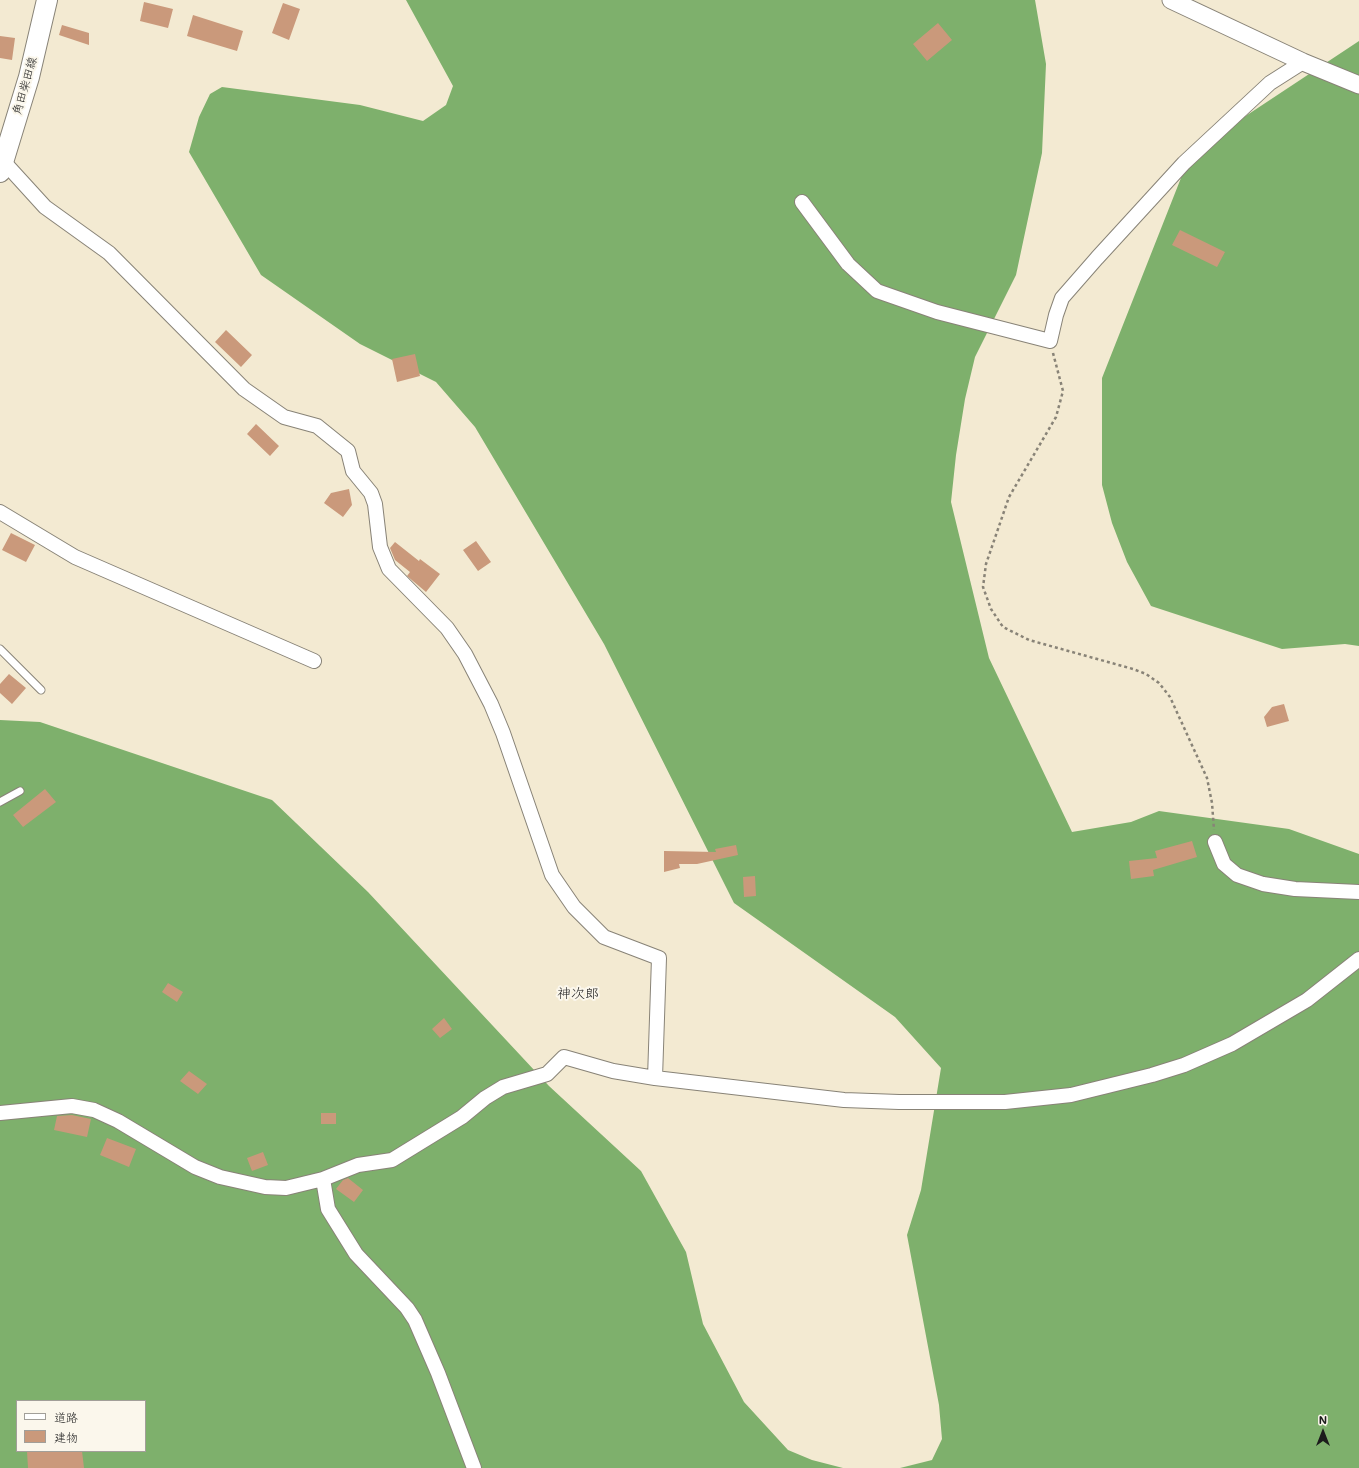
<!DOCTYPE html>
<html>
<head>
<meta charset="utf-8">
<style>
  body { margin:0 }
  #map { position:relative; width:1359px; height:1468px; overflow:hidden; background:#f3ead2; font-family:Mali,"Klee One",sans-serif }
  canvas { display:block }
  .legend { position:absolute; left:16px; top:1400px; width:130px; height:52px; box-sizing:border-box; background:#fbf7ec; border:1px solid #a29f99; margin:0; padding:5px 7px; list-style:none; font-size:12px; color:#1c1c1c }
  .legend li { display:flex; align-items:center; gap:8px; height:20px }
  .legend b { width:20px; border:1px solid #a29f99 }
  .north { position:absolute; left:1303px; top:1412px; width:40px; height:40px; -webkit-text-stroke:3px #fbf7ec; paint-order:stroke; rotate:0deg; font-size:11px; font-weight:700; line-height:16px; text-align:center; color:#1c1c1c }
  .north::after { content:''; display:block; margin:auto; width:14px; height:18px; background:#1c1c1c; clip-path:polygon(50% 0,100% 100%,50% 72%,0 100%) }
</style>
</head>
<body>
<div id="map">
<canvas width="1359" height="1468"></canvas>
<ul class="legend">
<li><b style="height:5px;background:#fff"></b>道路</li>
<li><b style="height:11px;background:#ca997b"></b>建物</li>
</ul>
<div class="north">N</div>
</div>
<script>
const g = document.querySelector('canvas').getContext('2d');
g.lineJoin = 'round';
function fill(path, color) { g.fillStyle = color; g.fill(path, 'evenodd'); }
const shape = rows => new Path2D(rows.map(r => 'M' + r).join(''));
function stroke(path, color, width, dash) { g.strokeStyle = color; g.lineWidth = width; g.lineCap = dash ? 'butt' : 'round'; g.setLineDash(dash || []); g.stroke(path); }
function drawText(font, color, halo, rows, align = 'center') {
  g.font = font + ' Mali,"Klee One",sans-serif'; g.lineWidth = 4; g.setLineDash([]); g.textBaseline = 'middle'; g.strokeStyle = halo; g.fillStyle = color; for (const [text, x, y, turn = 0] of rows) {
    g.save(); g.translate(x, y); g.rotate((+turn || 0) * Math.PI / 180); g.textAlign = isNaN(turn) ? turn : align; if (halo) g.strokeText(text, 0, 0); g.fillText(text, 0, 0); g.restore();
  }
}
fill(shape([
  [406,0,1035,0,1046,64,1042,153,1016,275,975,357,965,399,956,455,951,502,989,658,1072,832,1131,822,1159,811,1289,829,1359,854,1359,1468,900,1468,932,1460,942,1439,939,1405,907,1235,921,1190,941,1068,895,1017,734,903,604,644,475,427,436,382,360,344,261,275,189,152,199,117,210,94,222,87,360,105,423,121,446,105,453,86],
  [1359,41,1359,646,1345,644,1282,649,1151,606,1127,562,1112,523,1102,485,1102,378,1194,145,1223,131],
  [0,720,40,722,272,800,368,892,549,1086,641,1171,686,1252,703,1324,744,1402,788,1450,812,1460,843,1468,0,1468],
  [17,1401,145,1401,145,1451,17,1451]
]), '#7eb06c');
fill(shape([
  [144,2,173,9,168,28,140,21],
  [283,3,300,9,289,40,272,33],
  [193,15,243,31,237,51,187,36],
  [938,23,952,40,927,61,913,44],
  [62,25,89,33,89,45,59,35],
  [0,36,15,38,12,60,0,58],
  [1180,230,1225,252,1217,267,1172,245],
  [226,330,252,355,241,367,215,342],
  [415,354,420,376,397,382,392,359],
  [256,424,279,446,270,456,247,434],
  [349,489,352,505,343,517,324,503,331,493],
  [11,533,35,545,26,562,2,550],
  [476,541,491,562,478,571,463,550],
  [395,542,419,561,420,559,440,574,426,592,407,576,410,572,395,560,390,548],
  [9,674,26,688,12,704,0,693,0,684],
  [1284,704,1289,721,1267,727,1264,717,1272,707],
  [45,789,56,802,23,827,13,815],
  [1192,841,1197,857,1153,870,1154,876,1131,879,1129,861,1157,858,1155,851],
  [736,845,738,855,697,864,679,864,680,868,664,872,664,851,716,852,715,849],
  [755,876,756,896,744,897,743,877],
  [168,983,183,992,177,1002,162,992],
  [444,1018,452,1029,440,1038,432,1029],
  [189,1071,207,1084,198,1094,180,1081],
  [321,1113,336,1113,336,1124,321,1124],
  [72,1115,91,1119,87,1137,54,1130,57,1116],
  [107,1138,136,1149,129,1167,100,1155],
  [263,1152,268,1165,252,1171,247,1158],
  [348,1178,363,1190,354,1202,336,1189,343,1180],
  [27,1451,82,1451,84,1468,28,1468]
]), '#ca997b');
const service = shape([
  [0,649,41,690],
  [0,802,20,791]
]);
const minor = shape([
  [3,161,45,207,109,253,244,389,284,417,317,426,348,451,353,471,371,493,375,504,380,547,389,569,447,628,465,654,491,704,503,733,552,875,574,907,604,937,659,958,655,1078],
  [802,202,848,264,877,291,937,312,1050,341,1056,315,1062,298,1097,258,1184,163,1270,83,1303,62],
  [0,512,75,557,314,661],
  [1215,842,1224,864,1237,875,1263,884,1295,889,1359,892],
  [0,1113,72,1106,94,1110,118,1121,195,1167,220,1177,265,1187,286,1188,323,1179,358,1165,392,1160,462,1117,485,1098,503,1087,547,1074,564,1057,613,1071,655,1078,844,1100,899,1102,1005,1102,1071,1095,1152,1075,1184,1065,1232,1044,1307,1000,1359,959],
  [323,1179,328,1209,356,1254,407,1308,415,1320,438,1373,474,1468]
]);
const tertiary = shape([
  [1171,0,1303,62,1359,85]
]);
const secondary = shape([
  [0,172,29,77,47,0]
]);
stroke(service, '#888377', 9);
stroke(minor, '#888377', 16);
stroke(tertiary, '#888377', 19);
stroke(secondary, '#888377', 22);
stroke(shape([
  [1053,353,1063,391,1056,417,1009,497,986,564,983,587,991,609,1003,627,1029,640,1133,669,1146,674,1159,683,1170,697,1207,778,1212,803,1214,830]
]), '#888377', 2.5, [3, 3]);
stroke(service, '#fff', 7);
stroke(minor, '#fff', 14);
stroke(tertiary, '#fff', 17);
stroke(secondary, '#fff', 20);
drawText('12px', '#1c1c1c', '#fbf7ec', [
  ["角田柴田線",25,86,-74]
]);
drawText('14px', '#1c1c1c', '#fbf7ec', [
  ["神次郎",578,994]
]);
</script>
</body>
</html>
